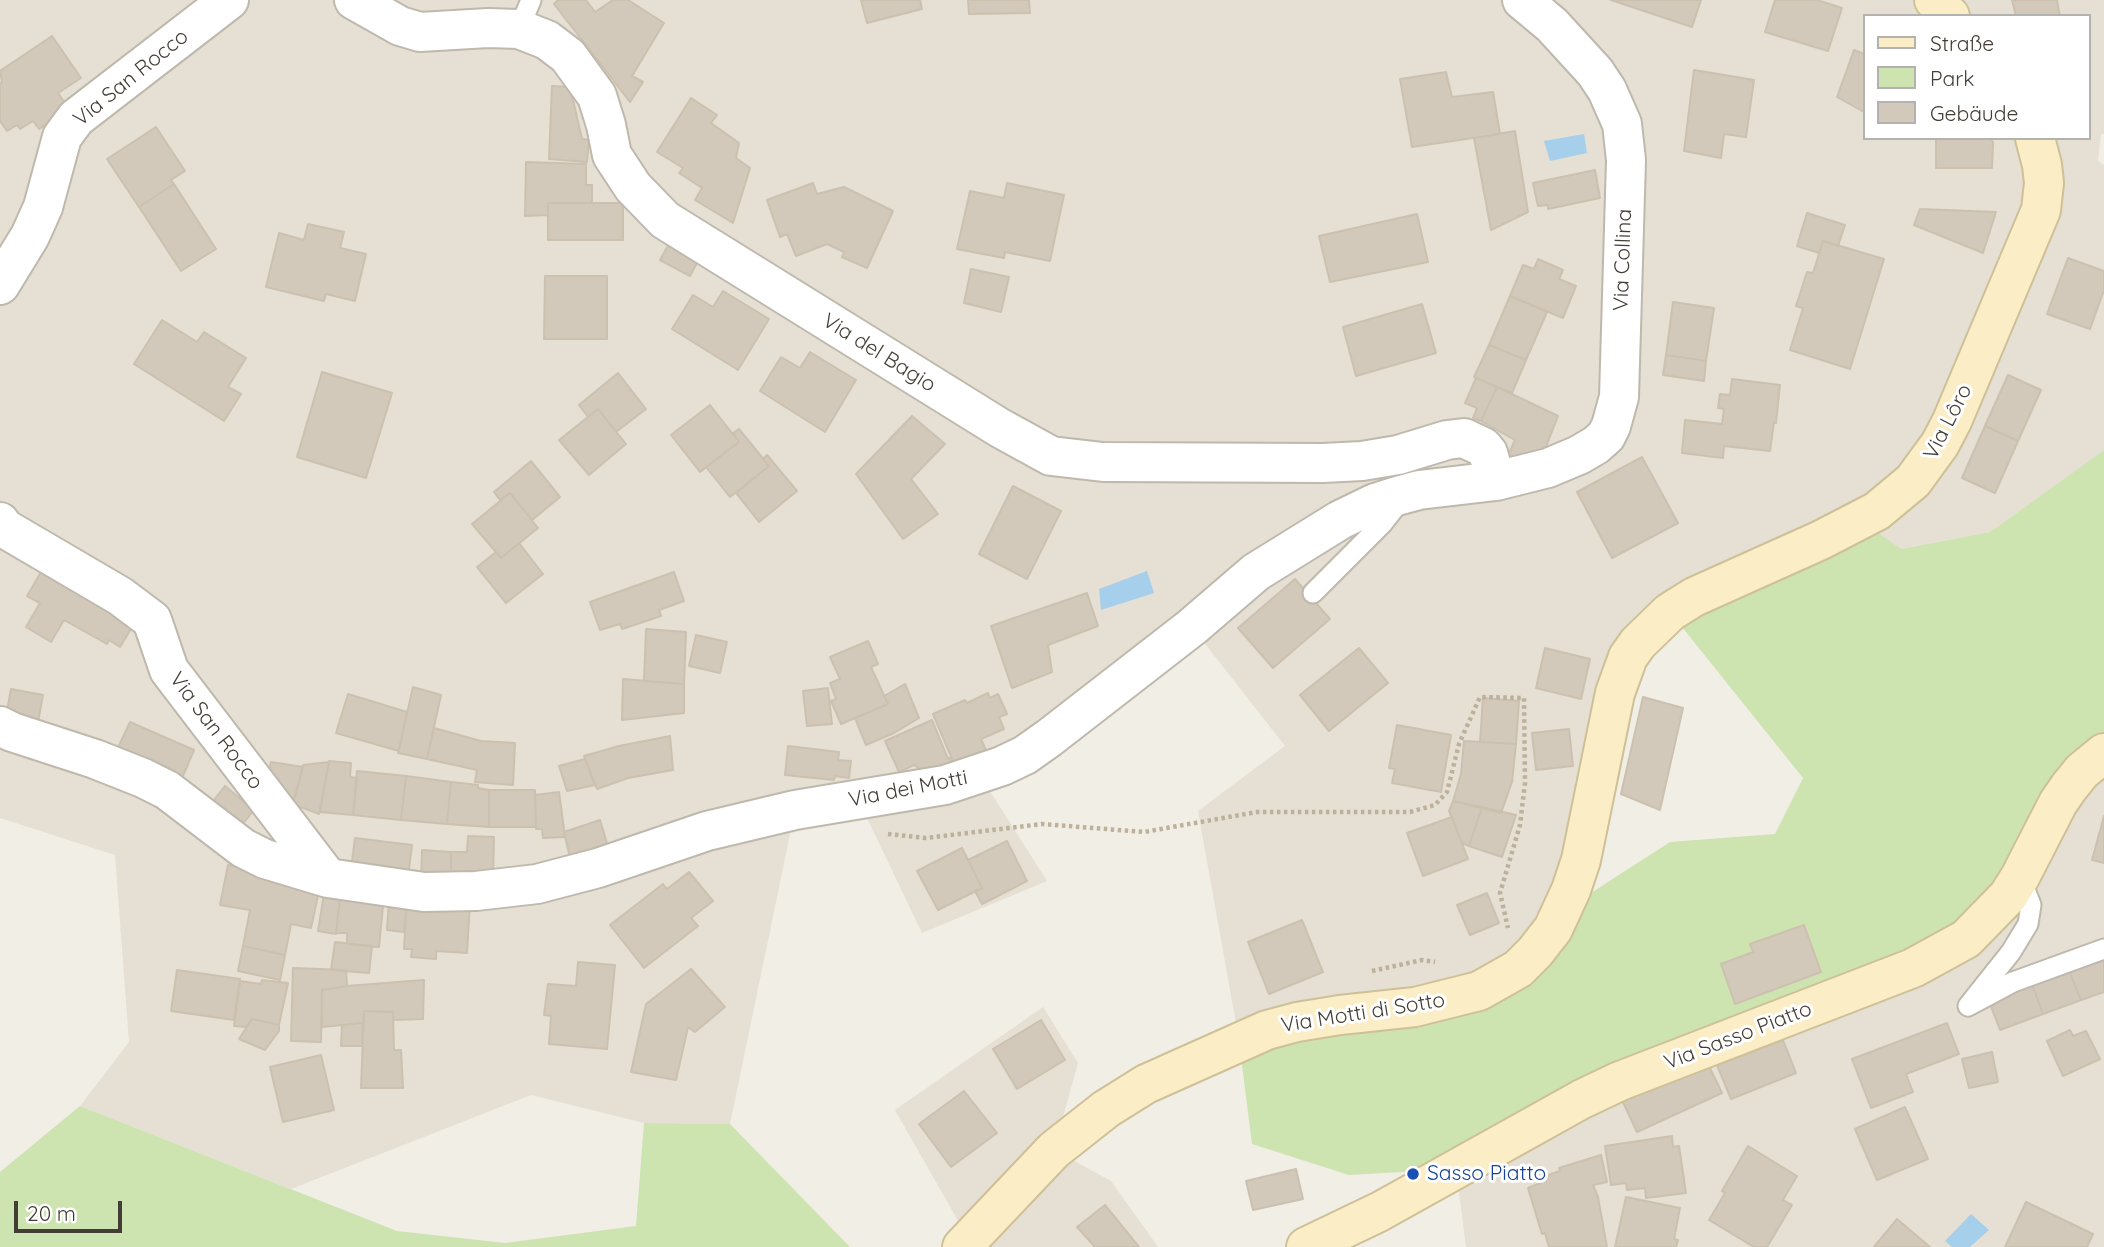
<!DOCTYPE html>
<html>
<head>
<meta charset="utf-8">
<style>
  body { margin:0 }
  #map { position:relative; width:2104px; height:1247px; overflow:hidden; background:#f1eee5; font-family:Quicksand,sans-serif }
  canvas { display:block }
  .legend { position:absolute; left:1863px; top:14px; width:228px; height:126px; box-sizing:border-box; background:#fff; border:2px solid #b4b2ae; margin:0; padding:9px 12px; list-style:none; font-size:21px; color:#433e35 }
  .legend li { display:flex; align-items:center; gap:14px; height:35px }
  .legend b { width:35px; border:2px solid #b4b2ae }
  .scale { position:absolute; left:14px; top:1201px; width:108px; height:32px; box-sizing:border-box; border:4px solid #433e35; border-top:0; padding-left:9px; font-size:21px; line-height:24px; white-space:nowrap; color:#433e35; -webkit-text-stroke:5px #fff; paint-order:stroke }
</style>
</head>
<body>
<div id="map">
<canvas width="2104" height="1247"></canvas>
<ul class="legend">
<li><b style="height:9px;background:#fbeec6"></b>Straße</li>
<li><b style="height:19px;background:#cde3b0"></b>Park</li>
<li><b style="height:19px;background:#d2c9bb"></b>Gebäude</li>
</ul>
<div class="scale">20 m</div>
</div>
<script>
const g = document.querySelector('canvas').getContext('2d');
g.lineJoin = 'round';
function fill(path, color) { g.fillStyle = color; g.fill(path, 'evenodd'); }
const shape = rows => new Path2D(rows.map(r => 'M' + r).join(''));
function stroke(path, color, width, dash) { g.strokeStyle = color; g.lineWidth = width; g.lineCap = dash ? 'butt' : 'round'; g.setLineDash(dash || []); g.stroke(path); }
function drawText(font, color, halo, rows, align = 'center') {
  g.font = font + ' Quicksand,sans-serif'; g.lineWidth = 6; g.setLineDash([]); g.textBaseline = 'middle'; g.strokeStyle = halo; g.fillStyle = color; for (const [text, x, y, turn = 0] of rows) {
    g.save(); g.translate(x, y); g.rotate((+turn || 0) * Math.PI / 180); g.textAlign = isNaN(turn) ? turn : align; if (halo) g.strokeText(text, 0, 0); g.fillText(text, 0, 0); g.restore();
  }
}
fill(shape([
  [0,0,2104,0,2104,134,2101,134,2098,161,2104,165,2104,450,1990,532,1901,549,1651,629,1581,860,1518,969,1239,1040,1198,811,1285,746,1192,627,979,774,1047,881,922,933,858,799,795,810,730,1124,644,1123,531,1095,291,1189,80,1106,129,1042,115,855,0,818],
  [1864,16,2088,16,2088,138,1864,138],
  [2104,753,2104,1247,1466,1247,1456,1169],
  [1043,1007,1078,1063,1054,1150,1111,1181,1158,1247,962,1247,969,1240,895,1110]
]), '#e5dfd4');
fill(shape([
  [2104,450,2104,753,1994,913,1456,1169,1349,1175,1252,1144,1239,1041,1456,998,1563,911,1670,842,1775,834,1803,778,1670,612,1861,521,1901,549,1990,532],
  [80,1106,397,1231,505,1243,636,1226,644,1123,730,1124,850,1247,0,1247,0,1172]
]), '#cde3b0');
fill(shape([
  [1584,134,1587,153,1550,161,1544,141],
  [1147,571,1154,593,1101,610,1099,589],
  [1971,1214,1989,1230,1970,1247,1952,1247,1945,1241]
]), '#a5cfeb');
const building = shape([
  [558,0,586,0,595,12,613,0,628,0,664,23,632,76,643,82,630,102,554,4,558,0],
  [861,0,920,0,922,9,867,23,861,0],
  [968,0,1029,0,1030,13,969,14,968,0],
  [1611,0,1701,0,1692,27,1611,0],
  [1775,0,1817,0,1842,8,1828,51,1765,32,1775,0],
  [2012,0,2057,0,2060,16,2016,16,2012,0],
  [52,36,81,78,58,93,69,109,39,129,33,121,20,129,17,125,7,131,0,121,0,84,2,82,0,71,52,36],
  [1854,50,1864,54,1864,112,1837,97,1854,50],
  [1694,70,1754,80,1746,137,1724,134,1721,158,1684,151,1694,70],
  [1446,72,1452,97,1493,92,1500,134,1412,147,1400,79,1446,72],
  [552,86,570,87,582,139,589,140,587,162,549,159,552,86],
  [691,98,717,115,711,123,739,143,736,158,750,168,733,223,695,200,702,188,679,173,683,168,657,152,691,98],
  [156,127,185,171,171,180,174,184,139,207,107,159,156,127],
  [1515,131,1528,212,1491,230,1474,138,1515,131],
  [1935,138,1990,138,1993,142,1992,168,1936,168,1936,140,1935,138],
  [526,162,586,164,586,185,592,185,592,203,548,203,548,215,525,216,526,162],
  [1595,170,1600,198,1548,209,1548,205,1538,206,1533,183,1595,170],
  [813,183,817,194,844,187,893,211,867,268,842,257,844,252,827,244,796,256,787,234,780,237,767,200,813,183],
  [1007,183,1064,195,1050,261,1005,252,1004,258,957,249,970,191,1004,198,1007,183],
  [174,184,216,249,181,271,139,207,174,184],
  [548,203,623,203,623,240,548,240,548,203],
  [1920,209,1996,212,1983,253,1914,225,1920,209],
  [1807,213,1845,225,1838,246,1823,241,1819,253,1797,246,1807,213],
  [1417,214,1428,262,1330,282,1319,236,1417,214],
  [308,224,344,232,340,248,366,254,355,301,326,294,324,301,266,287,279,233,304,240,308,224],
  [676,231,705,248,690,276,660,260,676,231],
  [1823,241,1884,259,1850,369,1790,350,1803,308,1796,306,1807,272,1813,273,1823,241],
  [2068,258,2104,271,2104,290,2090,329,2047,314,2068,258],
  [1538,259,1563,270,1559,279,1576,286,1563,318,1510,296,1523,265,1534,269,1538,259],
  [971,269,1009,277,1001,312,964,303,971,269],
  [545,276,607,276,607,339,544,339,545,276],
  [723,291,769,319,738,370,672,329,693,295,713,307,723,291],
  [1510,296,1547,312,1526,360,1489,345,1510,296],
  [1673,302,1714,308,1706,361,1666,355,1673,302],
  [1422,304,1436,353,1356,376,1343,327,1422,304],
  [162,320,197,342,204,332,246,358,228,387,241,394,224,421,134,364,162,320],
  [1489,345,1526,360,1512,393,1474,377,1489,345],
  [810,352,856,380,825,432,760,391,781,357,800,368,810,352],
  [1666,355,1706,361,1704,381,1663,375,1666,355],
  [322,372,392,393,366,478,297,457,322,372],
  [618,373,646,409,616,432,598,409,588,417,579,405,618,373],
  [2008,375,2041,390,2018,441,1985,426,2008,375],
  [1476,378,1497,387,1481,421,1473,418,1477,408,1465,403,1476,378],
  [1732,379,1780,385,1776,423,1774,422,1770,451,1724,446,1723,458,1682,453,1685,420,1722,424,1724,409,1718,408,1720,394,1730,395,1732,379],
  [1497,387,1558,416,1544,452,1535,469,1507,458,1515,440,1481,421,1497,387],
  [710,405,739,442,700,472,671,435,710,405],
  [598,409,626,444,589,475,559,440,598,409],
  [912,416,945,444,911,479,938,514,903,539,856,474,912,416],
  [1985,426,2018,441,1995,493,1962,478,1985,426],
  [739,429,769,466,730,497,706,467,739,442,733,433,739,429],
  [767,455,797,491,759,522,736,493,769,466,763,459,767,455],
  [1642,457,1678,523,1612,558,1577,492,1642,457],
  [531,461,560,497,532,520,510,493,500,500,494,492,531,461],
  [1013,486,1061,511,1027,579,979,554,1013,486],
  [510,493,538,528,501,558,472,524,510,493],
  [519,543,543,574,506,603,477,567,496,552,501,558,519,543],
  [48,560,140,614,120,647,109,640,107,644,64,620,51,642,26,627,40,603,27,596,48,560],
  [674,572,684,601,659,610,661,616,622,629,620,624,600,630,590,602,674,572],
  [1295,579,1330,619,1273,668,1238,628,1295,579],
  [1087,593,1098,626,1048,645,1052,672,1012,688,991,626,1087,593],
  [646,629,686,632,684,684,644,681,646,629],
  [696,635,727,642,720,673,689,666,696,635],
  [868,641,878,664,871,667,888,704,841,724,831,701,836,699,830,683,840,679,830,657,868,641],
  [1359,648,1388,683,1329,731,1300,695,1359,648],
  [1545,648,1590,659,1581,699,1536,688,1545,648],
  [623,679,684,684,684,713,622,720,623,679],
  [905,684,919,718,894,733,866,745,855,718,888,704,884,696,905,684],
  [413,687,441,695,427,759,398,753,413,687],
  [828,688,832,724,807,726,803,691,828,688],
  [11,689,43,695,38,722,6,716,11,689],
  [988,693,990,698,998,694,1007,714,999,717,1004,729,981,739,990,759,958,773,933,714,965,700,967,703,988,693],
  [348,694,407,712,399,751,336,733,348,694],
  [1643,697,1683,708,1660,810,1621,794,1643,697],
  [1483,698,1519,701,1516,744,1480,742,1483,698],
  [932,720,948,759,951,757,955,766,930,776,927,768,920,769,914,765,899,772,885,741,932,720],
  [130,722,194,750,180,783,115,754,130,722],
  [1397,725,1451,735,1441,792,1392,783,1395,769,1389,768,1397,725],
  [434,728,481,741,515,743,513,785,475,782,477,770,427,759,434,728],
  [1569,729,1573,766,1536,770,1532,733,1569,729],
  [670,736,673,770,628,778,597,789,584,756,619,746,670,736],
  [1464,741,1516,744,1512,782,1501,813,1453,801,1461,774,1464,741],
  [788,746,839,752,838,760,851,761,849,778,835,776,834,780,785,775,788,746],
  [585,759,595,785,567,791,559,766,585,759],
  [329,761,351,763,350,777,357,778,353,815,320,812,329,761],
  [271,762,303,767,293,804,265,790,271,762],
  [329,762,319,814,293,804,303,765,329,762],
  [357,771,406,776,401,820,353,815,357,771],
  [406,776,451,782,447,824,401,820,406,776],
  [451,782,478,785,478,788,489,790,489,827,447,824,451,782],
  [225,786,254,810,238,830,209,806,225,786],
  [489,790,535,790,536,827,489,827,489,790],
  [559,792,565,837,543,838,542,829,536,829,535,795,559,792],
  [1453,801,1482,807,1469,846,1462,843,1449,811,1453,801],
  [1482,807,1516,815,1502,857,1469,846,1482,807],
  [2104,816,2104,863,2092,860,2104,816],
  [1452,817,1468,859,1423,876,1407,833,1452,817],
  [600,820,609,850,571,862,564,832,600,820],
  [468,836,494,837,493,876,451,881,451,852,467,852,468,836],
  [355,838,412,845,407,884,350,877,355,838],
  [1007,841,1027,881,982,904,975,891,982,888,968,860,1007,841],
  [962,848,982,888,938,910,917,871,962,848],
  [422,850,451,852,451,881,421,882,422,850],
  [228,865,304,880,319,891,311,928,291,924,285,955,243,946,250,910,220,905,228,865],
  [689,872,713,901,691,918,698,926,644,968,610,925,663,884,667,889,689,872],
  [341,891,384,896,379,947,347,944,347,933,336,933,341,891],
  [1487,893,1499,923,1470,935,1457,905,1487,893],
  [324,894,340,896,336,934,318,931,324,894],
  [407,897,470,901,467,953,436,951,436,959,411,957,412,949,404,949,407,897],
  [389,899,407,901,404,932,387,930,389,899],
  [1302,920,1323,972,1269,994,1248,942,1302,920],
  [1804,925,1821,972,1735,1004,1721,964,1753,952,1750,944,1804,925],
  [335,942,372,946,369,973,331,970,335,942],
  [243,946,285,955,280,980,238,971,243,946],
  [2104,953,2104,992,2081,1000,2067,966,2104,953],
  [578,962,615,965,607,1049,549,1044,551,1016,544,1015,548,984,576,986,578,962],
  [2067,966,2081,1000,2043,1014,2030,979,2067,966],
  [293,968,346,970,347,986,322,990,321,1042,291,1041,293,968],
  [691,969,725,1007,695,1032,688,1027,676,1080,631,1072,646,1004,691,969],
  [177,970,240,979,234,1020,171,1011,177,970],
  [2030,979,2043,1014,2000,1030,1990,1004,2004,998,2001,990,2030,979],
  [262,980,288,983,279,1025,252,1019,246,1027,234,1026,240,981,261,984,262,980],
  [424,980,423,1019,393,1020,393,1012,364,1011,363,1023,322,1027,322,990,347,986,424,980],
  [364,1011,393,1012,394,1050,401,1050,403,1088,361,1088,364,1011],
  [252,1019,279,1025,279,1031,265,1050,239,1039,252,1019],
  [1041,1020,1065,1060,1017,1089,993,1049,1041,1020],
  [363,1023,362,1046,341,1046,342,1025,363,1023],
  [1947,1023,1959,1054,1906,1074,1913,1092,1871,1108,1852,1059,1947,1023],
  [2070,1030,2073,1036,2086,1031,2100,1059,2063,1076,2047,1041,2070,1030],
  [1783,1040,1796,1073,1731,1099,1717,1065,1783,1040],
  [1992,1052,1998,1082,1969,1088,1962,1059,1992,1052],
  [321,1055,334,1110,283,1122,270,1067,321,1055],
  [1706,1060,1722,1093,1637,1132,1621,1098,1706,1060],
  [964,1091,997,1133,951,1167,919,1124,964,1091],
  [1905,1107,1928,1159,1877,1180,1855,1129,1905,1107],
  [1672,1136,1673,1147,1679,1146,1686,1193,1646,1198,1645,1188,1627,1190,1626,1183,1611,1185,1605,1146,1672,1136],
  [1748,1146,1797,1176,1783,1200,1792,1205,1767,1247,1754,1247,1709,1220,1725,1193,1722,1191,1748,1146],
  [1601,1155,1607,1182,1593,1185,1598,1197,1607,1247,1549,1247,1545,1233,1542,1234,1528,1188,1543,1182,1542,1177,1560,1171,1559,1168,1601,1155],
  [1296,1169,1303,1199,1253,1210,1246,1181,1296,1169],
  [1626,1197,1680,1208,1674,1239,1678,1240,1676,1247,1615,1247,1626,1197],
  [2026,1202,2093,1234,2087,1247,2005,1247,2026,1202],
  [1105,1205,1139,1247,1095,1247,1077,1227,1105,1205],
  [1897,1219,1930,1247,1874,1247,1897,1219]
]);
fill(building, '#d2c9bb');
stroke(building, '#ccc1af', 2);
const lane = shape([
  [519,29,531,0],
  [1313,593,1383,523,1401,500],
  [2020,877,2031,905,2028,924,2011,952,1968,1006,2013,982,2104,949]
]);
const street = shape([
  [354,0,400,26,420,32,488,28,519,29,547,40,568,56,597,96,606,125,612,155,633,187,665,220,1000,428,1051,456,1103,462,1323,463,1362,461,1398,455,1447,440,1464,438,1483,447,1488,453,1496,481],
  [0,285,30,236,43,207,62,137,76,118,229,0],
  [0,522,4,528,120,596,152,620,169,670,328,878],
  [0,726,12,732,95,759,143,778,167,790,243,848,265,859,328,878,424,892,476,891,537,884,598,868,707,831,795,810,945,785,1002,766,1025,755,1049,738,1192,627,1256,572,1340,520,1375,503,1397,496,1419,490,1496,481,1548,468,1579,455,1596,445,1606,436,1611,426,1619,397,1626,160,1622,124,1607,90,1595,72,1552,25,1522,0]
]);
const secondary = shape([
  [1934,0,1950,16],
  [962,1247,1054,1150,1106,1109,1146,1084,1267,1030,1297,1022,1340,1015,1415,1007,1479,991,1518,969,1535,952,1553,929,1571,890,1581,860,1615,693,1628,657,1638,643,1670,612,1694,597,1821,540,1877,511,1913,481,1940,444,1952,421,2041,210,2044,183,2042,165,2035,138],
  [1306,1247,1379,1212,1582,1099,1620,1081,1913,968,1966,939,2008,896,2020,877,2058,803,2069,787,2082,771,2104,753]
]);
stroke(lane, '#bfb8ac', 23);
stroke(street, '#bfb8ac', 42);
stroke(secondary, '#cec097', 42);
stroke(shape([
  [888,834,926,838,1042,824,1144,832,1257,812,1410,812,1435,805,1447,792,1459,744,1480,697,1524,698,1525,783,1520,825,1500,893,1508,928],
  [1372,971,1422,960,1435,962]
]), '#bdb19b', 4.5, [3.5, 3.5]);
stroke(lane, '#fff', 19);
stroke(street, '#fff', 38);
stroke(secondary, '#fbeec6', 38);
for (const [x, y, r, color] of [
  [1413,1174,7,"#1a4fb4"]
]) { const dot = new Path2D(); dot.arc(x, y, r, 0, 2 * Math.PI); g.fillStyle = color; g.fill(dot); stroke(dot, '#fff', 2.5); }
drawText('21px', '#433e35', '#fff', [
  ["Via San Rocco",131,78,-39],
  ["Via Collina",1623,260,-88],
  ["Via del Bagio",879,353,32],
  ["Via Lôro",1948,422,-63],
  ["Via San Rocco",216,731,53],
  ["Via dei Motti",908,789,-11],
  ["Via Motti di Sotto",1363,1013,-9],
  ["Via Sasso Piatto",1738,1036,-21]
]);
drawText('21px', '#164399', '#fff', [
  ["Sasso Piatto",1427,1174]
], 'left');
</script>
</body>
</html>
